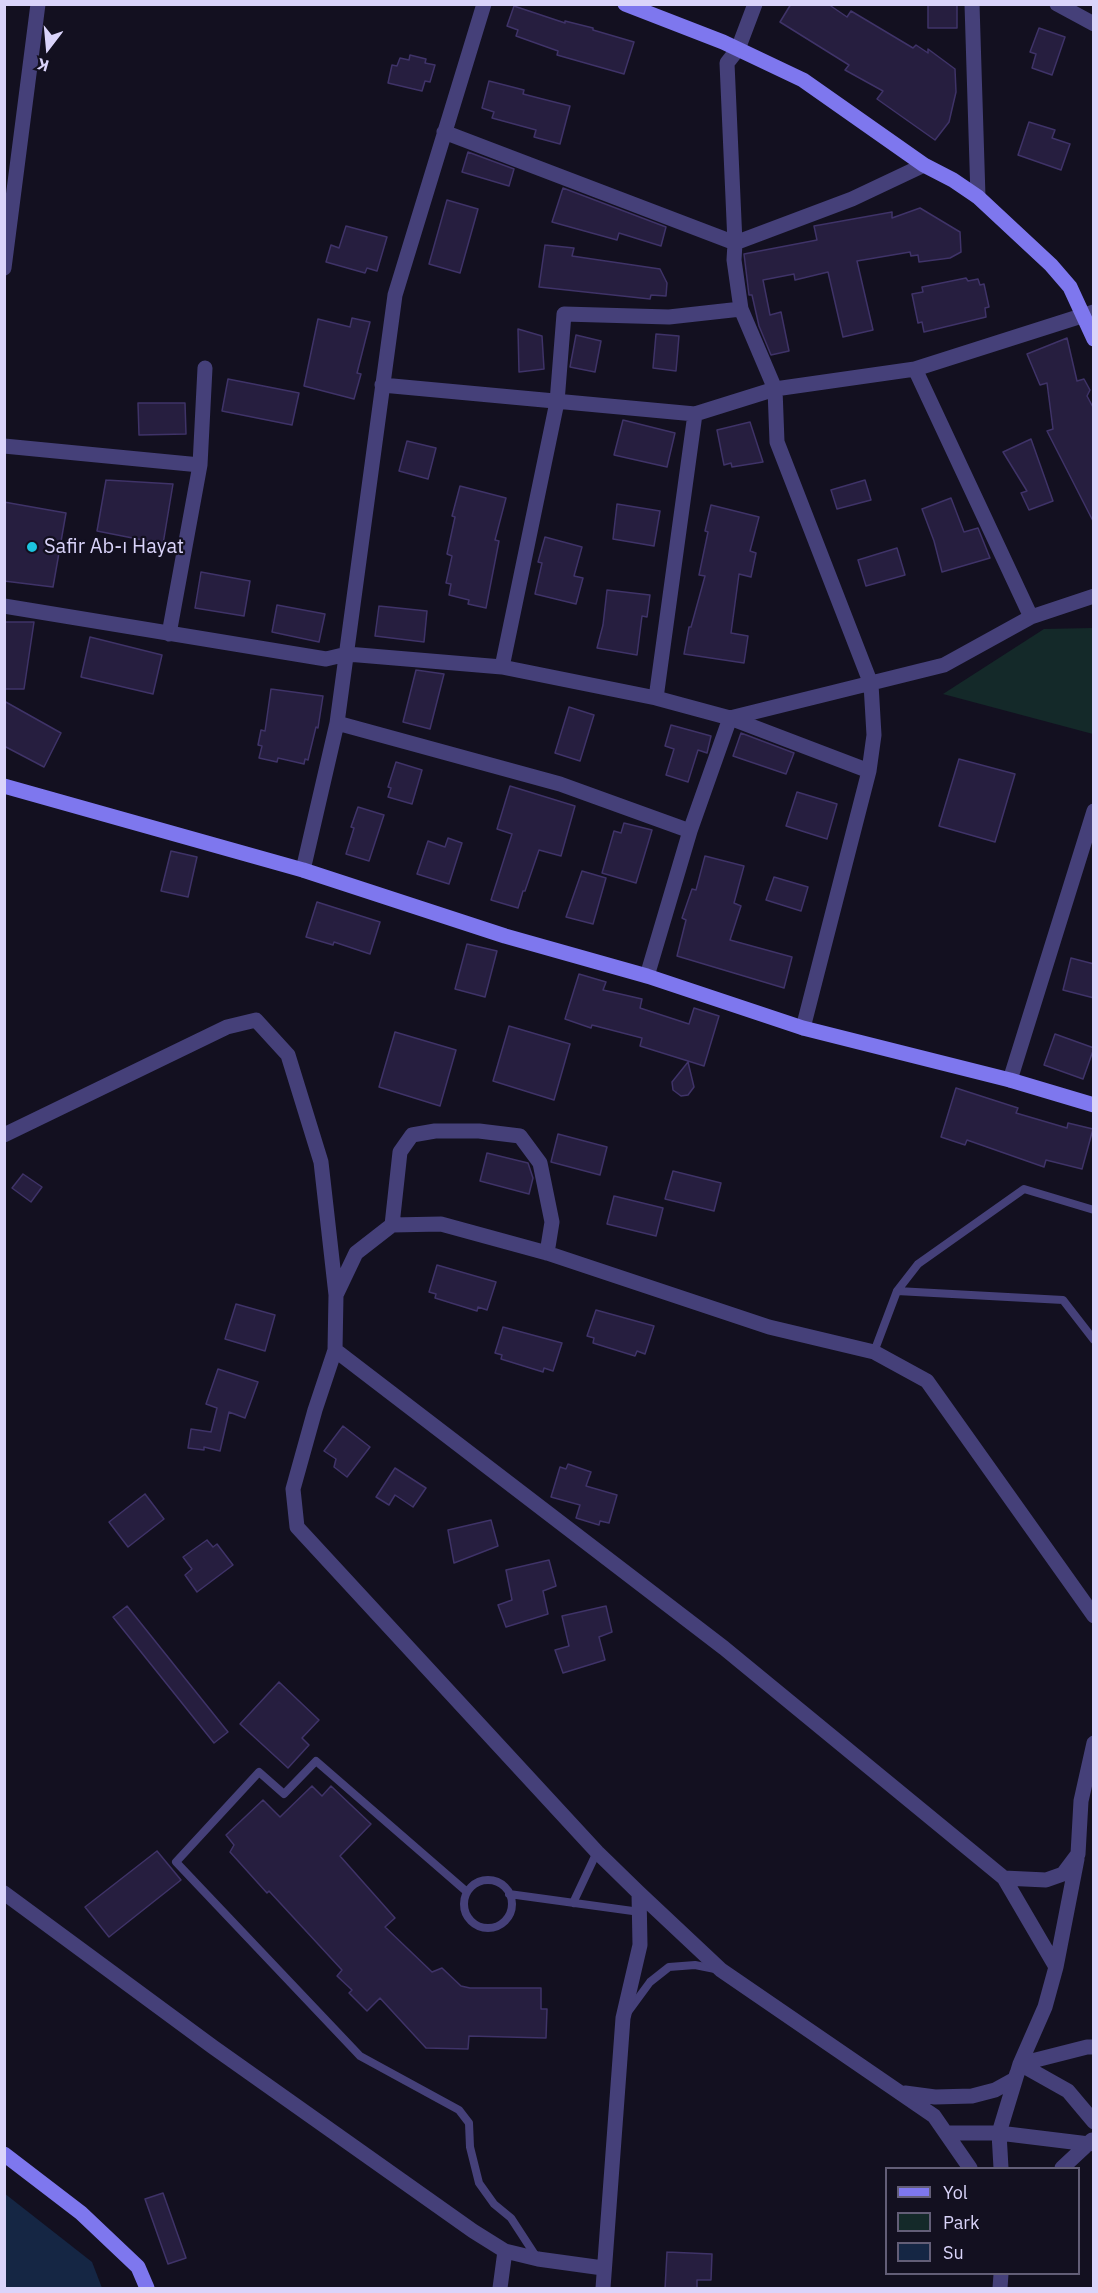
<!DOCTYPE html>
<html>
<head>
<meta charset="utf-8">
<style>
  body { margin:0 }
  #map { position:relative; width:1098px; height:2293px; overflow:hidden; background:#131020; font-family:"IBM Plex Sans",sans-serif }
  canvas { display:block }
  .frame { position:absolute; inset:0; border:6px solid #dad4fa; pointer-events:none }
  .legend { position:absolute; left:885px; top:2167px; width:195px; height:108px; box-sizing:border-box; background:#131020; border:2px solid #635e77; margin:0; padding:8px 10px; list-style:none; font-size:18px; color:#dad4fa }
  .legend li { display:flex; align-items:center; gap:12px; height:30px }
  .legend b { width:30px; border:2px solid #635e77 }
  .north { position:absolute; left:18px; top:18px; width:60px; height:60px; -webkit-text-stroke:4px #131020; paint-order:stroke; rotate:196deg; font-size:16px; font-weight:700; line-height:24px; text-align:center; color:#dad4fa }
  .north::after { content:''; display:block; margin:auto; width:21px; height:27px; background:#dad4fa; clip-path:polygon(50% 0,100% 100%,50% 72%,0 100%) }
</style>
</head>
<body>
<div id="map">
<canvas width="1098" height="2293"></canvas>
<div class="frame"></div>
<ul class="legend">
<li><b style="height:8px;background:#7e77ee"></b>Yol</li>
<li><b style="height:16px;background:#142929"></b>Park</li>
<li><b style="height:16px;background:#152644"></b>Su</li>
</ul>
<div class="north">K</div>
</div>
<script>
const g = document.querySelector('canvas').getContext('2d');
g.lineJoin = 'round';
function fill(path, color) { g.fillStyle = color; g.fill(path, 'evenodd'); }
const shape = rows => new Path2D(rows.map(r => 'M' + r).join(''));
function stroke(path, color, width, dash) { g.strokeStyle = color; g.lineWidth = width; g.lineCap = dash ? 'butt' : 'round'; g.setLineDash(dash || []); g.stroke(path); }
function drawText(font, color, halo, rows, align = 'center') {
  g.font = font + ' "IBM Plex Sans",sans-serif'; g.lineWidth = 4.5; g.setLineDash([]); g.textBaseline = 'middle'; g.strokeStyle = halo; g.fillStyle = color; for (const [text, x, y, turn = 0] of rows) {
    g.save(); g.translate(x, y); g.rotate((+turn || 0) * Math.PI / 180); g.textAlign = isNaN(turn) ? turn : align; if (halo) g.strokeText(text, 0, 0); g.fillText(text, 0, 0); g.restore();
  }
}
fill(shape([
  [1093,628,1093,734,943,694,1044,629]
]), '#142929');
fill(shape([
  [4,2193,92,2262,102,2288,5,2288]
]), '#152644');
const building = shape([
  [791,4,828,4,847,17,851,11,913,48,916,45,928,53,928,49,955,69,956,92,949,122,935,140,877,99,883,91,845,70,849,65,780,22,791,4],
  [928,4,957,4,957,28,928,28,928,4],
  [514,6,565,23,565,21,593,28,593,30,634,42,624,74,557,55,558,51,516,36,518,30,507,26,514,6],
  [1039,28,1065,37,1052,75,1032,68,1036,54,1030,52,1039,28],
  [410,55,426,59,425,63,435,65,430,82,425,81,422,91,388,83,392,65,397,66,400,58,409,60,410,55],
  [489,81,524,90,523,94,570,106,560,144,534,137,536,130,492,118,494,112,482,108,489,81],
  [1029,122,1055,130,1052,138,1070,144,1061,170,1018,155,1029,122],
  [468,152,514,169,509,186,462,172,468,152],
  [563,188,666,227,661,246,619,233,617,240,552,222,563,188],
  [447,200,478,209,460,273,429,264,447,200],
  [920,208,960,232,961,252,950,258,919,262,918,255,911,256,910,252,857,261,873,330,843,337,828,272,795,280,794,274,763,280,770,315,781,312,789,351,771,355,759,326,752,295,749,295,744,254,817,240,814,226,892,212,892,218,920,208],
  [346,226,387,237,377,271,367,268,365,273,326,262,331,245,339,248,346,226],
  [545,245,574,248,572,256,660,269,667,283,666,296,651,295,650,299,539,287,545,245],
  [966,278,968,281,978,279,980,285,984,284,989,307,985,308,986,317,924,332,922,322,918,323,912,294,923,292,922,287,966,278],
  [352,318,370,322,357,373,361,374,354,399,304,386,318,319,350,327,352,318],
  [518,329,542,336,544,369,519,372,518,329],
  [656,334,679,336,676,371,653,368,656,334],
  [576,335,601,341,595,372,570,367,576,335],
  [1067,338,1077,381,1084,379,1090,390,1087,396,1094,409,1094,523,1047,431,1053,429,1047,383,1040,385,1027,354,1067,338],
  [228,379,299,393,292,425,222,411,228,379],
  [138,403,185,403,186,434,139,435,138,403],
  [623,420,675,433,667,467,614,455,623,420],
  [750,422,763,462,732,467,731,463,724,465,717,430,750,422],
  [1031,439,1053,501,1029,510,1021,493,1027,491,1003,452,1031,439],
  [407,441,436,448,428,479,399,471,407,441],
  [106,480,173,484,163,544,97,531,106,480],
  [865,480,871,500,837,509,831,490,865,480],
  [460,486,506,498,495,540,499,541,486,608,468,604,469,600,449,595,451,584,446,583,452,556,447,554,455,517,452,516,460,486],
  [951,498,964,532,978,528,990,558,942,572,934,541,922,509,951,498],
  [4,502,66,513,53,587,4,581,4,502],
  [617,504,660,511,654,546,613,539,617,504],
  [711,505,759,517,750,551,756,553,751,577,739,574,731,633,748,636,744,663,684,654,689,627,691,627,705,576,699,575,708,532,705,531,711,505],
  [545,537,582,547,574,576,583,578,576,604,535,594,542,563,538,562,545,537],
  [897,548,905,575,866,586,858,560,897,548],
  [201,572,250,581,244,616,195,608,201,572],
  [607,590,650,595,647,617,642,616,637,655,597,648,603,625,607,590],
  [277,605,325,614,319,642,272,632,277,605],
  [379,606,427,611,424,642,375,636,379,606],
  [4,622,34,622,24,689,4,689,4,622],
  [90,637,162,655,153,694,81,677,90,637],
  [416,670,444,674,430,729,403,722,416,670],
  [271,689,323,696,318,728,316,727,308,760,305,759,304,764,278,758,277,762,259,758,262,746,258,745,261,730,265,731,271,689],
  [4,701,61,733,44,767,4,746,4,701],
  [569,707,594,715,580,761,555,753,569,707],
  [671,725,711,736,707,753,698,750,688,782,666,775,674,749,665,746,671,725],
  [741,733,794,753,786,774,733,756,741,733],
  [959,759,1015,774,995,842,939,826,959,759],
  [396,762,422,770,412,804,388,797,391,788,388,787,396,762],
  [510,786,575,806,561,856,539,850,525,891,523,891,518,908,491,900,512,834,497,829,510,786],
  [797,792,837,804,827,839,786,826,797,792],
  [358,807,384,815,369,861,346,854,354,828,351,827,358,807],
  [624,823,652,830,636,883,602,873,614,831,621,833,624,823],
  [448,838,462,843,449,884,417,874,428,841,445,847,448,838],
  [171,851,197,857,188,897,161,891,171,851],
  [705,856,744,866,734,903,741,906,730,940,792,957,784,988,677,956,686,920,682,918,692,889,696,890,705,856],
  [582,871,606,878,593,924,566,917,582,871],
  [774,877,808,887,801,911,766,900,774,877],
  [317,902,380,922,370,954,334,942,333,945,306,937,317,902],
  [467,944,497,951,485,997,455,989,467,944],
  [1071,958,1094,964,1094,998,1063,990,1071,958],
  [579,974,606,982,603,990,642,999,640,1008,689,1024,694,1008,719,1016,704,1066,640,1046,642,1038,592,1025,591,1028,565,1019,579,974],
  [509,1026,570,1044,554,1100,493,1081,509,1026],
  [395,1032,456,1050,440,1106,379,1087,395,1032],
  [1055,1034,1094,1048,1083,1079,1044,1065,1055,1034],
  [688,1062,694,1087,688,1095,681,1096,673,1090,672,1082,688,1062],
  [956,1088,1018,1108,1016,1113,1067,1128,1068,1123,1093,1129,1082,1169,1046,1160,1044,1167,967,1140,965,1145,941,1137,956,1088],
  [558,1134,607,1147,600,1175,551,1162,558,1134],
  [487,1153,528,1163,533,1178,529,1194,480,1181,487,1153],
  [673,1171,721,1183,714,1211,665,1199,673,1171],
  [23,1174,42,1187,31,1202,12,1188,23,1174],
  [614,1196,663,1208,656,1236,607,1224,614,1196],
  [437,1265,496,1282,487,1310,478,1307,477,1311,435,1298,436,1294,429,1292,437,1265],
  [236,1304,275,1315,265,1351,225,1339,236,1304],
  [596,1310,654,1326,645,1354,637,1351,635,1356,593,1343,594,1338,587,1336,596,1310],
  [503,1327,562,1343,553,1371,544,1368,543,1372,501,1359,502,1355,495,1353,503,1327],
  [218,1369,258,1382,245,1418,229,1412,220,1451,204,1447,204,1450,188,1448,191,1429,211,1432,217,1408,206,1404,218,1369],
  [343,1426,370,1447,347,1477,334,1467,336,1459,324,1451,343,1426],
  [568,1464,591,1472,586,1486,617,1495,609,1523,600,1521,599,1525,576,1518,580,1505,551,1497,560,1467,566,1469,568,1464],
  [395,1468,426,1488,413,1507,395,1495,389,1505,376,1497,395,1468],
  [145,1494,164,1519,128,1547,109,1522,145,1494],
  [491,1520,498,1546,454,1563,448,1530,491,1520],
  [207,1540,213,1547,217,1544,233,1565,197,1592,185,1575,192,1569,183,1557,207,1540],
  [549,1560,556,1586,543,1591,548,1614,506,1627,498,1605,512,1600,506,1570,549,1560],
  [127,1606,228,1732,214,1743,113,1617,127,1606],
  [606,1606,612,1632,599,1637,605,1660,563,1673,555,1650,569,1646,562,1616,606,1606],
  [279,1682,319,1720,302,1738,309,1745,288,1768,240,1724,279,1682],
  [312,1786,322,1796,331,1786,371,1824,340,1856,395,1918,385,1927,432,1972,442,1968,461,1986,470,1988,541,1988,541,2009,547,2009,546,2038,469,2036,468,2049,426,2048,380,1998,367,2011,349,1993,352,1990,337,1976,342,1970,269,1891,267,1893,230,1852,234,1845,226,1835,263,1800,280,1817,312,1786],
  [157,1851,181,1880,109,1937,85,1907,157,1851],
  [163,2193,186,2258,168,2264,145,2199,163,2193],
  [667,2252,712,2254,711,2280,697,2280,697,2289,665,2289,667,2252]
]);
fill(building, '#261e3f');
stroke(building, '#3f3368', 1.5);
stroke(shape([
  [897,1291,918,1264,1024,1189,1094,1210],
  [874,1352,897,1291,1063,1300,1094,1340],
  '464 1904a24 24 0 1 1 48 0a24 24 0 1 1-48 0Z',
  [467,1892,316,1761,284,1794,259,1772,176,1862,360,2056,459,2110,469,2123,470,2147,479,2183,494,2204,511,2218,537,2258],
  [509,1894,640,1912],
  [573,1903,597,1852],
  [628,2012,650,1982,669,1967,695,1965,715,1969]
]), '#454079', 8);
stroke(shape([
  [755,4,738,49,727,63,735,243,734,260,741,309,775,389,777,442,871,684,874,735,869,771,803,1028],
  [972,4,978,197],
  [1057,4,1094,24],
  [444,132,735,243,852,199,924,165],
  [4,268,38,4],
  [915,369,1031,617],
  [382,385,695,414,775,389,915,369,1094,312],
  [4,446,200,465],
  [4,606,326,659,347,654,502,667,656,698,730,718,869,771],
  [169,634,200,465,205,368],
  [502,667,557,402,564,314,669,317,741,309],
  [656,698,695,414],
  [337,723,560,784,690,831],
  [303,870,337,723,395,295,484,4],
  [647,976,690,831,730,718,944,665,1031,617,1094,596],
  [1010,1080,1094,811],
  [4,1135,227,1027,256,1020,288,1055,321,1162,336,1295],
  [392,1225,400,1152,412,1135,435,1131,479,1131,520,1136,540,1163,552,1222,547,1253],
  [335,1350,724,1648,1004,1878,1056,1967,1045,2007,1020,2064,999,2133,1001,2168],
  [1004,1878,1046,1880,1063,1874,1078,1854,1081,1801,1094,1743],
  [4,1893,213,2047,473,2231,505,2251,538,2259,603,2268],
  [1056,1967,1077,1859],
  [1020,2064,1068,2091,1094,2122],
  [1020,2064,1087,2047,1094,2047],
  [905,2093,935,2097,972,2096,995,2090,1015,2079,1017,2073],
  [946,2133,999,2133,1089,2144],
  [970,2168,934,2116,721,1970,639,1893,597,1852,297,1527,293,1489,315,1410,335,1350,336,1295,356,1253,392,1225,441,1224,547,1253,769,1327,874,1352,927,1381,1094,1616],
  [1062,2168,1092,2140],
  [500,2288,505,2251],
  [603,2288,623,2018,640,1945,639,1893],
  [1000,2288,1001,2274]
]), '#454079', 15);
stroke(shape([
  [625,4,723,42,803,80,924,165,953,180,978,197,1051,265,1070,287,1094,339],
  [4,786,303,870,505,936,647,976,803,1028,1010,1080,1094,1105],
  [4,2154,81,2213,138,2267,147,2288]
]), '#7e77ee', 15);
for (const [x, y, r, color] of [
  [32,547,6,"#1cc4de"]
]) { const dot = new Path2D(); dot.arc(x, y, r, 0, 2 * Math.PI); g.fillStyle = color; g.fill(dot); stroke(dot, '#131020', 2); }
drawText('20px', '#dad4fa', '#131020', [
  ["Safir Ab-ı Hayat",44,547]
], 'left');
</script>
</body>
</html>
